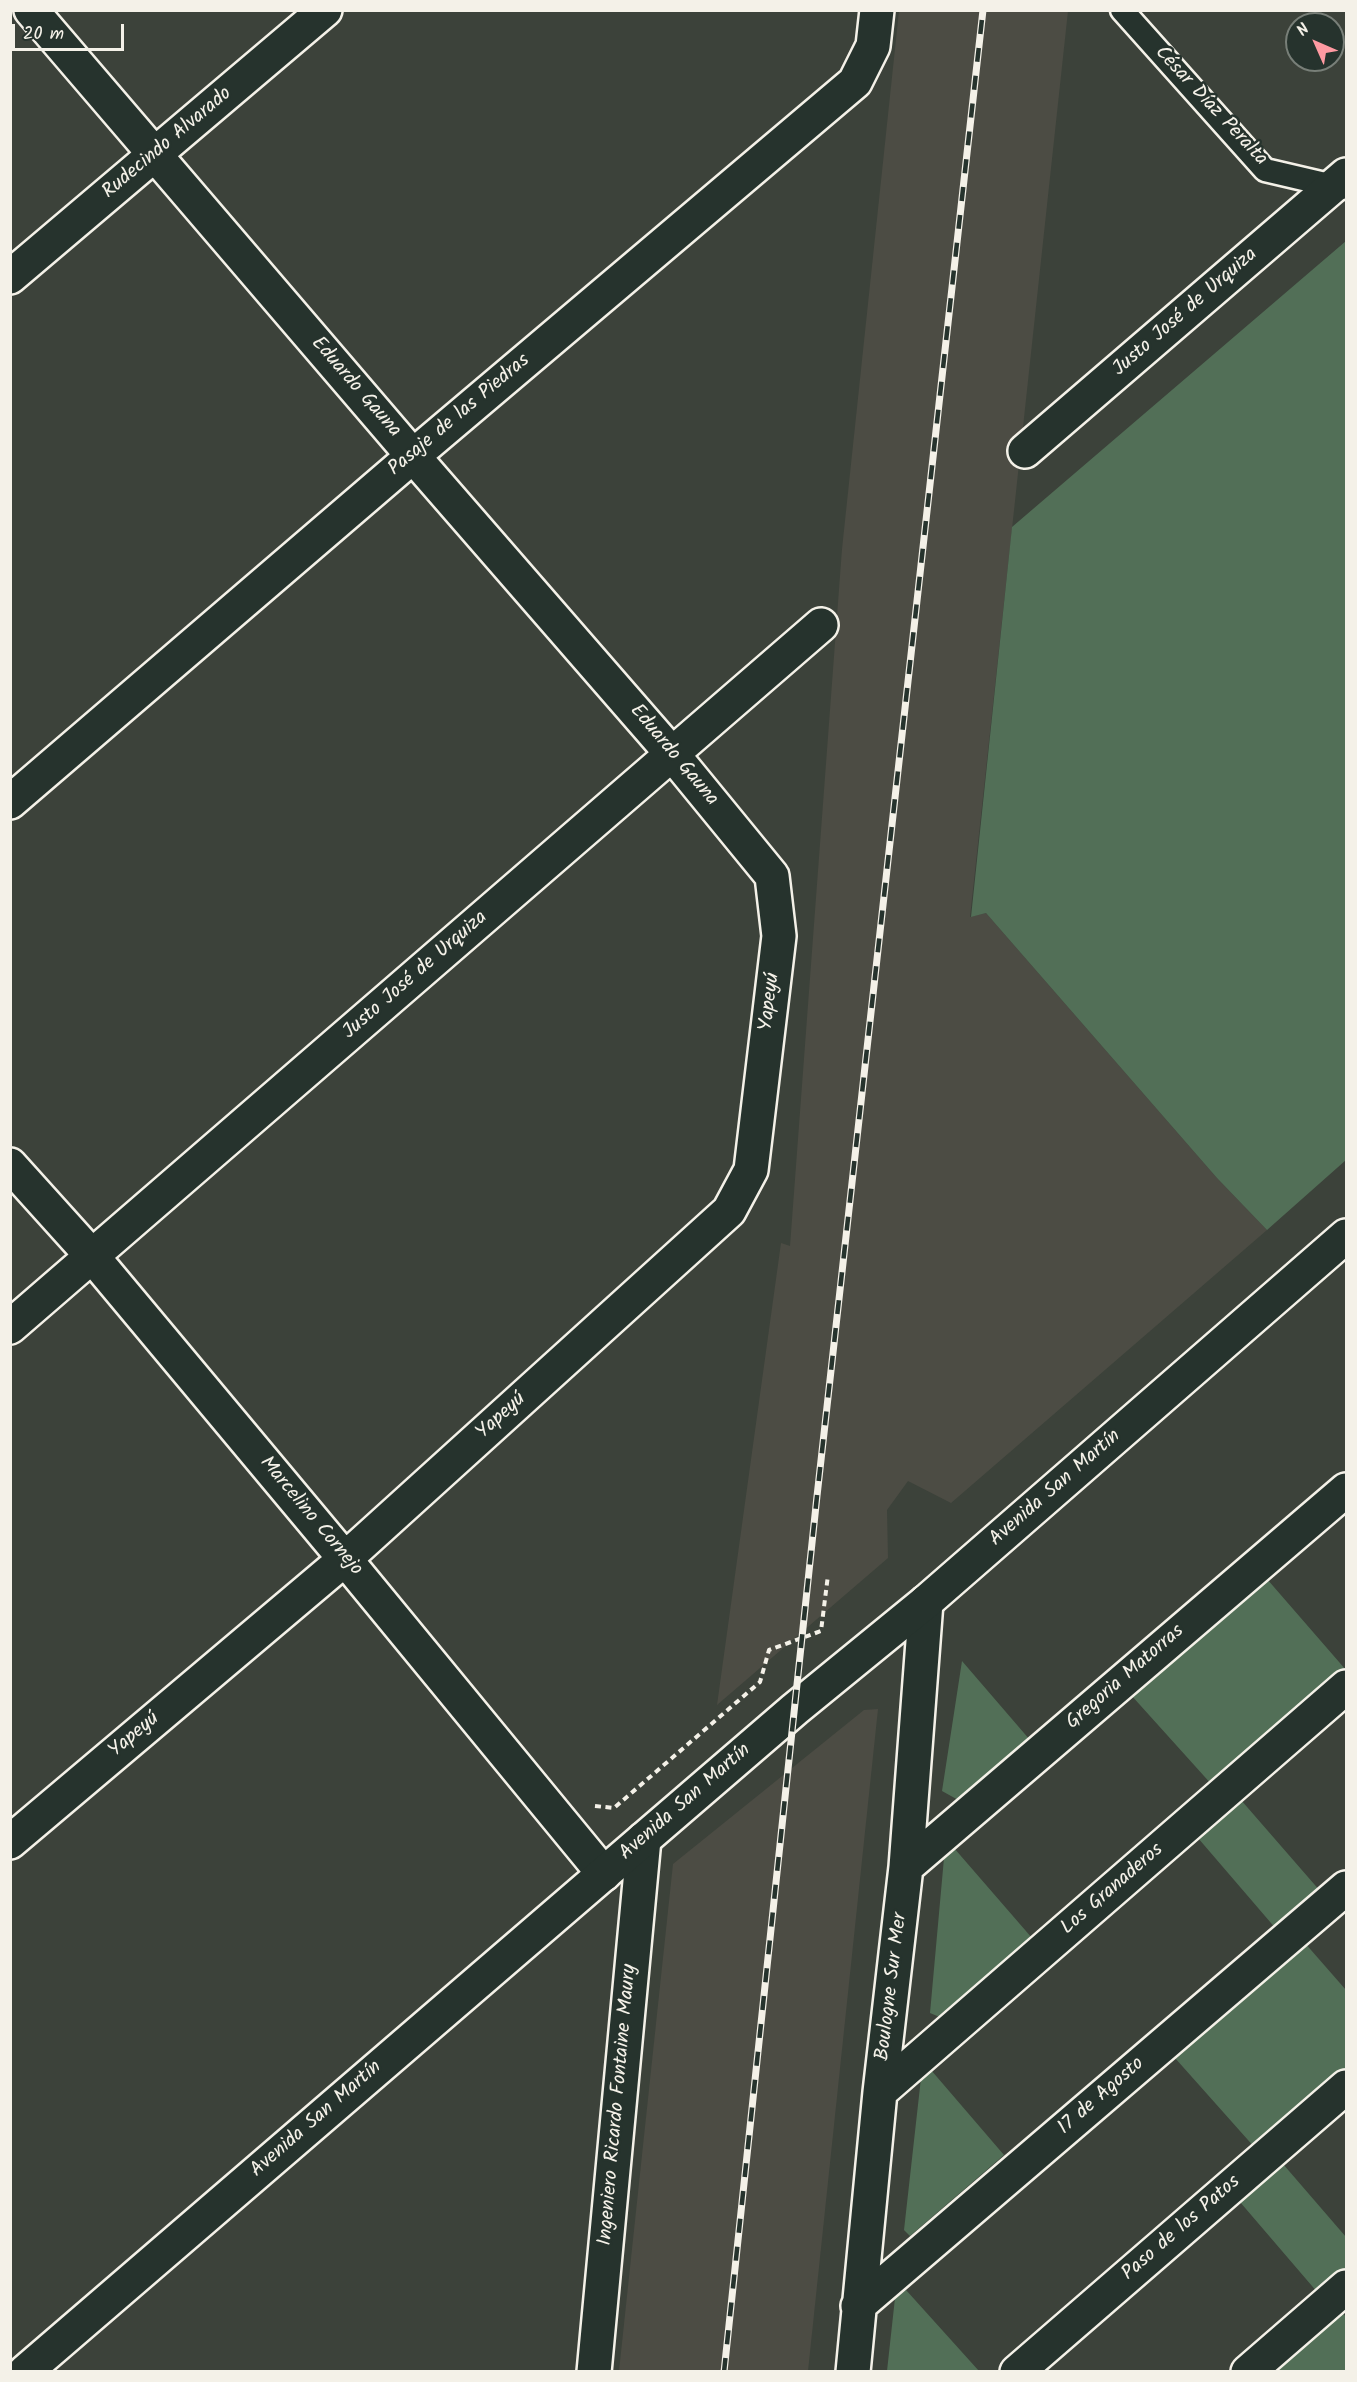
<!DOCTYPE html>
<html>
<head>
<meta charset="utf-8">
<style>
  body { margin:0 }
  #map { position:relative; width:1357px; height:2382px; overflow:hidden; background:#3c423a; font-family:Kalam,sans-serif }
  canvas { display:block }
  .frame { position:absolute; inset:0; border:12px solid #f4f1e8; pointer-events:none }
  .north { position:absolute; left:1285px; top:12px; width:60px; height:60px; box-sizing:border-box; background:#26332d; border:2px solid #787f78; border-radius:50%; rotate:315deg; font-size:16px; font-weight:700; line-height:24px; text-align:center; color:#f4f1e8 }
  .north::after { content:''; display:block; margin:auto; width:21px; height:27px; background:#ff9aa2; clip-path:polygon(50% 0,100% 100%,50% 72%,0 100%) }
  .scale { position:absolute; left:12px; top:24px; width:112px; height:27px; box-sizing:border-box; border:3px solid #f4f1e8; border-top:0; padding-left:8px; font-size:18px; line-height:21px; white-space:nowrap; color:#f4f1e8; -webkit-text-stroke:4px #26332d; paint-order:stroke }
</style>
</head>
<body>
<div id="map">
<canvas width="1357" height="2382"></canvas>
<div class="frame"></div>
<div class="north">N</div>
<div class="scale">20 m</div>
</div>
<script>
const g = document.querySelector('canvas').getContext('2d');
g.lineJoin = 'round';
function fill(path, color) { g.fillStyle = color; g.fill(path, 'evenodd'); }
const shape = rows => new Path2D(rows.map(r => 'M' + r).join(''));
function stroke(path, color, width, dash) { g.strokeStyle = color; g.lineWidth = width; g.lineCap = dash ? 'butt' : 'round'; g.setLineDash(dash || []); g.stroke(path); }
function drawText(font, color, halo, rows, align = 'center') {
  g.font = font + ' Kalam,sans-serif'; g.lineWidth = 5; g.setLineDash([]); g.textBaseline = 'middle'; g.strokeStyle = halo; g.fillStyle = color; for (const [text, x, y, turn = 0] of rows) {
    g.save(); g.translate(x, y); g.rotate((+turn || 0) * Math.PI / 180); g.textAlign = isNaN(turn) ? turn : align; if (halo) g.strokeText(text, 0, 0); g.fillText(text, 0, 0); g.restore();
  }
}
fill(shape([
  [899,11,1068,11,970,917,986,913,1217,1178,1267,1230,951,1503,908,1481,887,1510,888,1558,717,1705,781,1243,790,1246,842,549],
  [878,1709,808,2371,619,2371,673,1864,864,1710]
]), '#4c4c44');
fill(shape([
  [1346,241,1346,1160,1267,1230,1217,1178,986,913,971,917,1012,527],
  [1267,1579,1346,1670,1213,1786,1131,1695],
  [962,1661,1030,1740,960,1801,942,1791],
  [1241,1800,1321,1892,1277,1930,1198,1838],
  [954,1848,1032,1938,942,2018,930,2013,944,1858],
  [1304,1942,1346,1990,1346,2069,1256,2149,1175,2058],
  [931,2070,1004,2155,910,2236,904,2230,921,2078],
  [1283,2164,1346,2237,1346,2269,1318,2293,1240,2202],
  [906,2290,979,2371,887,2371,895,2298],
  [1341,2311,1346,2317,1346,2371,1272,2372]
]), '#526f57');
const service = shape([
  [1122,10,1265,170,1342,188]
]);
const minor = shape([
  [10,277,325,10],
  [1025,451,1346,175],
  [10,802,413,456,855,82,873,46,877,10],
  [10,1165,92,1256,345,1559,604,1874],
  [10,1327,821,625],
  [10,1842,345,1559,729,1211,751,1170,779,936,772,876,673,755,413,456,31,10],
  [906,1867,1346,1490],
  [880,2092,1346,1687],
  [858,2306,1346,1888],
  [594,2372,644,1839],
  [853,2372,880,2092,906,1867,926,1602],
  [1017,2372,1346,2087],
  [1248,2372,1346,2287]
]);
const secondary = shape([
  [25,2372,795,1709,926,1602,1346,1236]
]);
stroke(service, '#f4f1e8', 27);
stroke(minor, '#f4f1e8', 38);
stroke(secondary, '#f4f1e8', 38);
stroke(shape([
  [595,1806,614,1808,760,1682,769,1650,821,1631,828,1575]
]), '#f4f1e8', 4, [6, 4.5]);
stroke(service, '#26332d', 22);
stroke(minor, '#26332d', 33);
stroke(secondary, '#26332d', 33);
const rail = shape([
  [724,2372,817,1496,983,10]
]);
stroke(rail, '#f4f1e8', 7);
stroke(rail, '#26332d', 4.5, [14]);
drawText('20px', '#f4f1e8', '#26332d', [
  ["César Díaz Peralta",1210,107,47],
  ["Rudecindo Alvarado",168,144,-40],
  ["Justo José de Urquiza",1186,313,-41],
  ["Eduardo Gauna",355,388,49],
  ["Pasaje de las Piedras",460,416,-40],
  ["Eduardo Gauna",673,756,50],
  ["Justo José de Urquiza",416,976,-41],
  ["Yapeyú",771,1002,-83],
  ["Yapeyú",502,1417,-42],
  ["Avenida San Martín",1056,1489,-41],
  ["Marcelino Cornejo",310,1517,50],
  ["Gregoria Matorras",1126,1678,-41],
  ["Yapeyú",135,1736,-40],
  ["Avenida San Martín",686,1803,-41],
  ["Los Granaderos",1113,1890,-41],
  ["Boulogne Sur Mer",893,1987,-83],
  ["17 de Agosto",1102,2097,-41],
  ["Ingeniero Ricardo Fontaine Maury",619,2105,-85],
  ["Avenida San Martín",317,2120,-41],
  ["Paso de los Patos",1182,2229,-41]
]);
</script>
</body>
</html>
